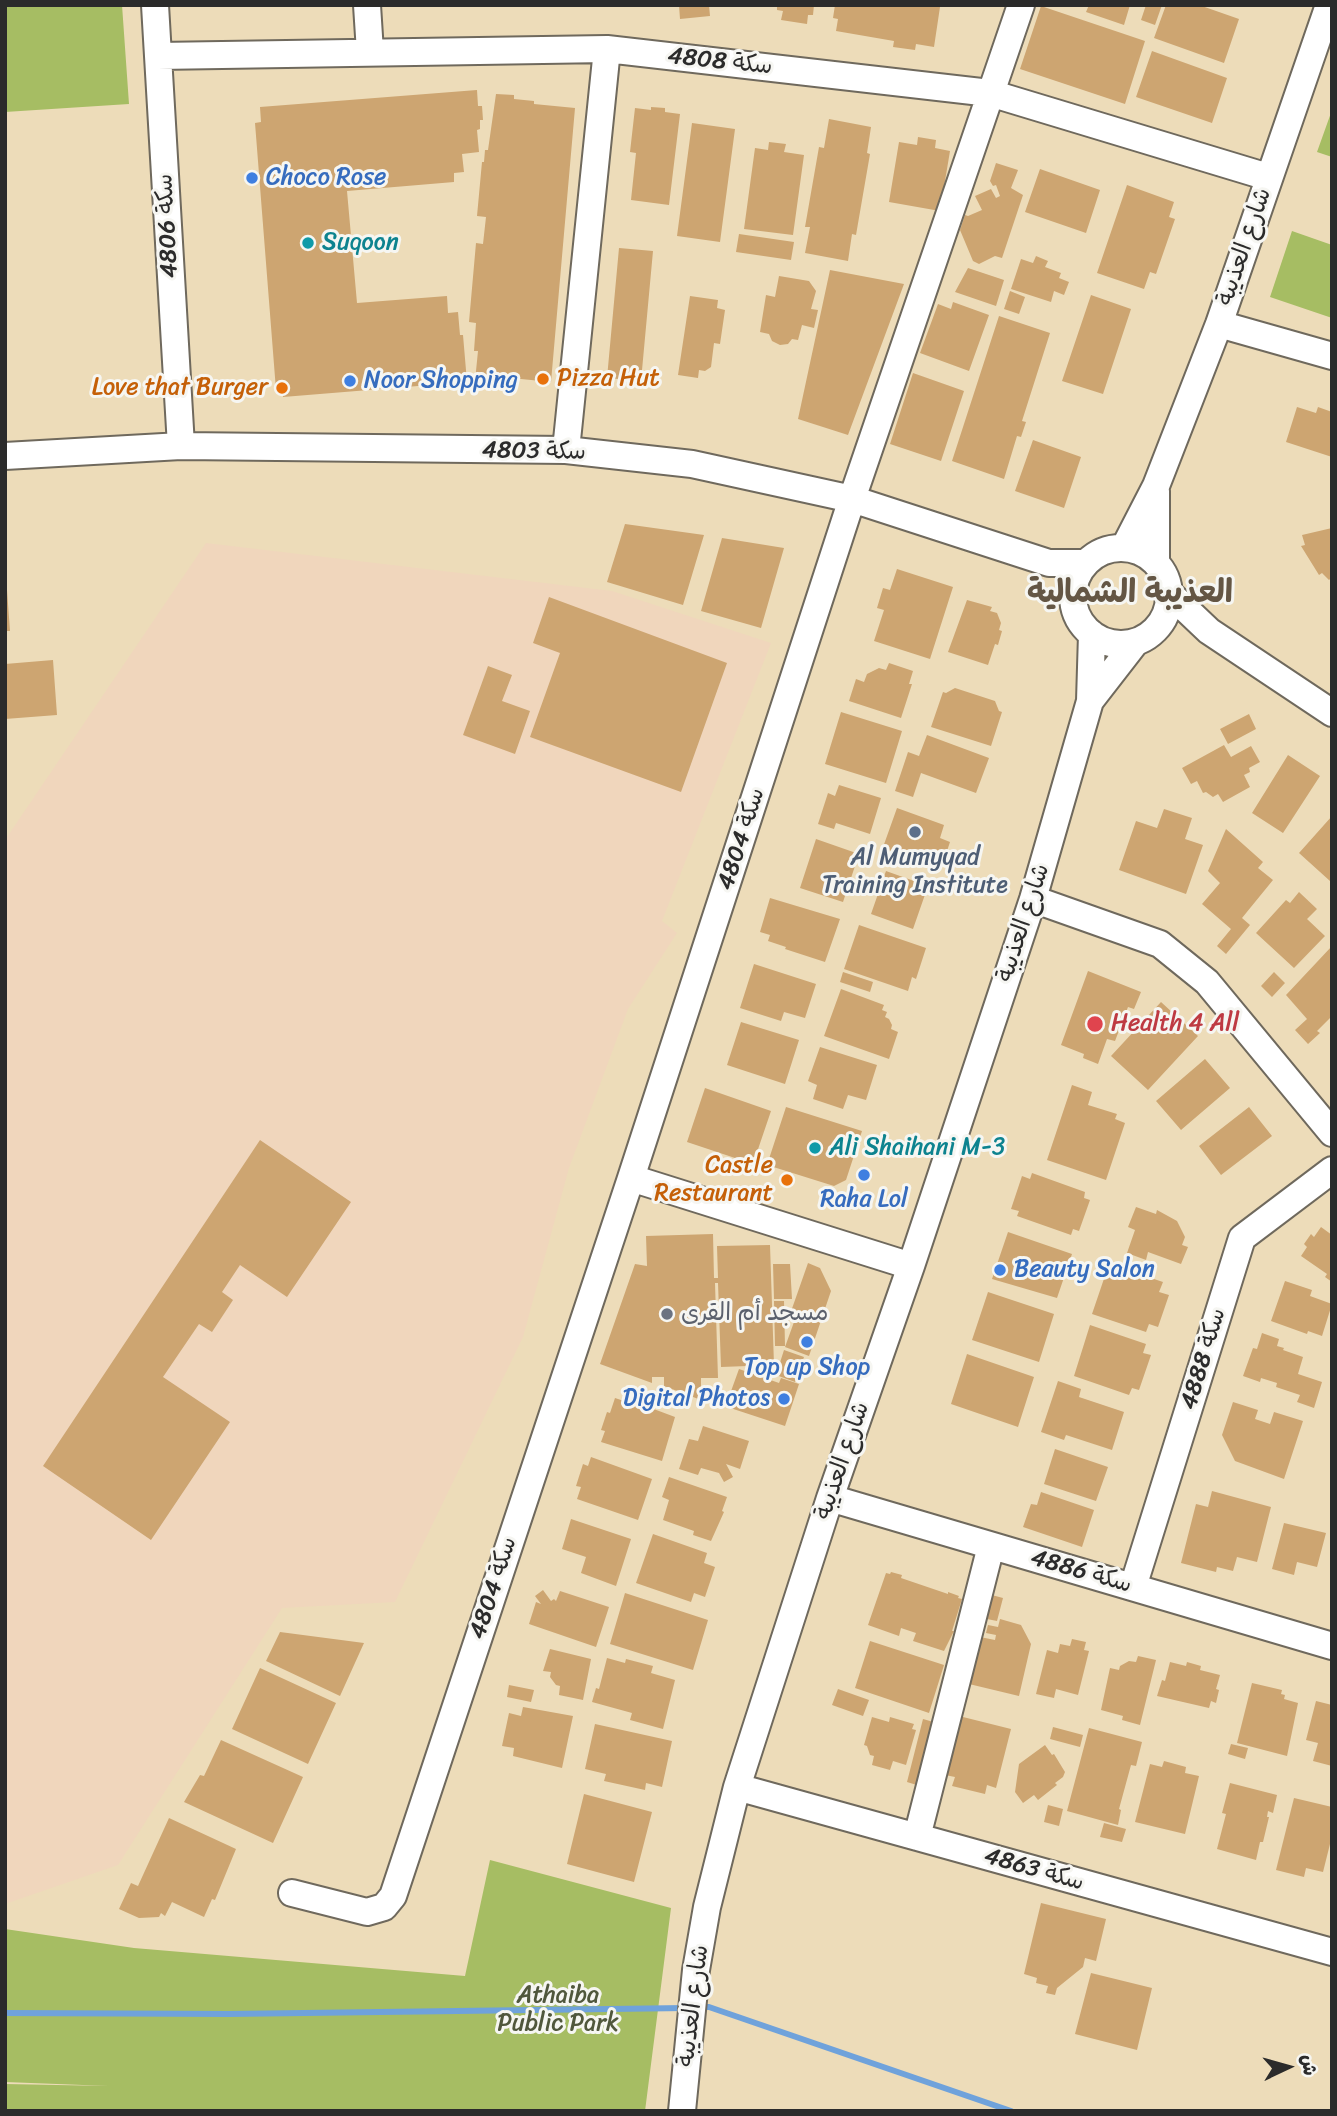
<!DOCTYPE html>
<html>
<head>
<meta charset="utf-8">
<style>
  body { margin:0 }
  #map { position:relative; width:1337px; height:2116px; overflow:hidden; background:#eddcb9; font-family:Sriracha,"Playpen Sans Arabic",sans-serif }
  canvas { display:block }
  .frame { position:absolute; inset:0; border:7px solid #2b2b2b; pointer-events:none }
  .north { position:absolute; left:1253px; top:2032px; width:70px; height:70px; -webkit-text-stroke:5px #f6f6f2; paint-order:stroke; rotate:85deg; font-size:19px; font-weight:700; line-height:28px; text-align:center; color:#2b2b2b }
  .north::after { content:''; display:block; margin:auto; width:24px; height:32px; background:#2b2b2b; clip-path:polygon(50% 0,100% 100%,50% 72%,0 100%) }
</style>
</head>
<body>
<div id="map">
<canvas width="1337" height="2116"></canvas>
<div class="frame"></div>
<div class="north">ش</div>
</div>
<script>
const g = document.querySelector('canvas').getContext('2d');
g.lineJoin = 'round';
function fill(path, color) { g.fillStyle = color; g.fill(path, 'evenodd'); }
const shape = rows => new Path2D(rows.map(r => 'M' + r).join(''));
function stroke(path, color, width, dash) { g.strokeStyle = color; g.lineWidth = width; g.lineCap = dash ? 'butt' : 'round'; g.setLineDash(dash || []); g.stroke(path); }
function drawText(font, color, halo, rows, align = 'center') {
  g.font = font + ' Sriracha,"Playpen Sans Arabic",sans-serif'; g.lineWidth = 6; g.setLineDash([]); g.textBaseline = 'middle'; g.strokeStyle = halo; g.fillStyle = color; for (const [text, x, y, turn = 0] of rows) {
    g.save(); g.translate(x, y); g.rotate((+turn || 0) * Math.PI / 180); g.textAlign = isNaN(turn) ? turn : align; if (halo) g.strokeText(text, 0, 0); g.fillText(text, 0, 0); g.restore();
  }
}
fill(shape([
  [206,543,612,591,771,643,662,921,677,933,628,1009,569,1168,523,1337,395,1602,282,1608,118,1865,5,1904,5,840]
]), '#f0d6bc');
fill(shape([
  [5,5,122,5,129,104,5,112],
  [1332,110,1332,157,1317,152],
  [1292,231,1332,245,1332,318,1270,297],
  [490,1860,671,1908,645,2111,5,2111,5,2084,109,2086,5,2082,5,1929,134,1948,465,1976]
]), '#a6bd63');
stroke(shape([
  [700,2007,709,2007,1011,2111],
  [5,2013,228,2014,686,2008]
]), '#6fa2db', 6);
fill(shape([
  [679,5,709,5,710,16,680,19],
  [777,5,814,5,813,15,808,15,807,24,781,20,783,11,777,10],
  [835,5,940,7,934,47,916,44,915,50,893,47,894,41,836,31,838,19,833,18],
  [1089,5,1130,5,1124,25,1086,12],
  [1146,5,1162,5,1155,25,1141,20],
  [1166,5,1199,5,1239,19,1224,63,1154,38],
  [1041,6,1145,41,1125,104,1020,69],
  [1152,51,1227,78,1212,123,1136,97],
  [477,90,478,106,482,106,483,120,480,120,480,129,477,130,479,152,462,154,464,172,454,173,454,182,347,191,357,303,447,296,448,313,458,312,460,335,463,335,467,382,283,397,282,389,276,390,255,123,261,122,260,107],
  [496,94,514,95,514,99,534,101,534,104,575,108,551,382,511,378,475,381,478,351,474,351,476,323,469,322,476,243,483,244,486,217,477,216,482,162,484,162,485,150,488,150],
  [651,107,665,108,665,112,680,114,669,205,631,200,636,153,630,152,635,108,651,110],
  [829,119,871,127,867,153,870,154,856,235,852,234,848,261,805,253,810,227,805,227,819,147,824,148],
  [692,123,735,129,720,242,677,236],
  [918,137,936,140,935,148,950,151,940,211,889,202,899,142,917,145],
  [769,142,786,144,784,152,804,155,793,235,744,229,755,148,768,150],
  [996,163,1018,170,1011,188,1023,195,1002,258,995,256,979,264,973,261,960,230,965,215,968,216,982,210,975,196,991,189,996,198,1000,196,996,185,993,186,990,181],
  [1040,169,1100,190,1086,233,1025,212],
  [1127,185,1174,202,1169,217,1175,219,1156,274,1150,272,1144,289,1097,273],
  [739,234,794,242,791,260,736,252],
  [619,248,653,251,641,381,607,378],
  [1036,256,1048,261,1045,267,1061,273,1059,278,1069,282,1064,295,1054,291,1051,302,1011,289,1021,259,1033,263],
  [968,268,1004,280,996,306,955,292],
  [830,270,904,284,848,435,798,419],
  [779,276,809,281,816,291,811,309,818,310,814,328,802,325,798,340,792,339,788,344,780,345,772,341,769,334,760,332,766,295,775,297],
  [1010,291,1025,297,1019,314,1004,309],
  [1091,295,1131,309,1103,394,1062,381],
  [690,296,718,300,717,308,725,310,720,344,714,343,711,367,705,371,699,370,698,378,678,375],
  [953,302,989,315,969,371,920,353,938,304,951,309],
  [999,316,1050,333,1022,421,1026,422,1021,437,1017,436,1004,479,952,461],
  [913,373,964,391,941,461,890,444],
  [1297,407,1316,413,1318,407,1332,412,1332,457,1286,442],
  [1033,440,1081,457,1064,508,1015,491],
  [625,524,704,535,683,605,607,582],
  [1332,528,1332,577,1329,580,1322,573,1319,575,1301,546,1305,545,1302,535],
  [722,538,784,548,761,628,701,611],
  [897,569,953,587,930,659,874,641,884,610,877,608,883,588,890,590],
  [5,590,7,590,10,631,5,631],
  [549,597,727,663,681,792,530,737,560,653,533,643],
  [967,600,992,607,990,611,997,613,1001,623,999,630,1002,631,998,645,995,644,988,665,948,652],
  [53,660,57,715,5,719,5,664],
  [889,663,913,671,909,684,912,684,901,718,849,701,856,679,864,682,867,674,879,668,886,670],
  [488,666,512,675,502,701,530,711,515,754,463,735],
  [955,688,995,701,999,711,1002,712,991,746,931,727,943,692,946,693],
  [841,712,902,731,886,783,825,764],
  [1249,714,1256,729,1228,744,1220,729],
  [927,735,989,758,976,793,921,773,913,797,895,791,908,752,919,756],
  [1224,745,1231,757,1251,746,1260,762,1249,768,1250,772,1244,775,1250,787,1223,802,1218,794,1213,797,1206,792,1203,793,1197,781,1191,784,1182,768],
  [1288,755,1320,776,1283,833,1252,813],
  [839,785,881,798,870,834,836,823,834,829,818,824,828,793,835,796],
  [897,808,944,825,940,838,950,842,945,857,936,854,931,868,882,850],
  [1164,809,1192,818,1185,839,1203,845,1186,894,1119,870,1136,821,1157,828],
  [1332,816,1332,879,1330,881,1299,853],
  [1226,829,1263,862,1258,868,1273,880,1242,918,1250,925,1226,954,1217,946,1231,929,1202,904,1220,883,1208,871],
  [816,839,859,854,843,902,800,888],
  [886,871,928,886,913,929,871,914],
  [1299,892,1317,909,1307,919,1325,936,1294,968,1256,933,1286,900,1290,903],
  [770,898,840,919,825,962,785,949,786,947,768,941,770,935,760,932],
  [859,925,926,948,916,979,912,977,908,991,844,969],
  [1332,946,1332,1016,1317,1031,1320,1033,1308,1044,1295,1030,1307,1019,1286,995],
  [754,964,816,984,805,1018,784,1012,781,1021,740,1008],
  [1088,971,1141,992,1134,1009,1128,1007,1115,1041,1107,1039,1098,1064,1083,1058,1084,1054,1061,1045],
  [843,972,873,982,870,992,840,982],
  [1274,972,1285,983,1272,997,1261,986],
  [841,989,884,1005,882,1010,887,1012,885,1017,889,1019,892,1025,891,1029,898,1032,889,1059,824,1036],
  [1161,1002,1198,1036,1148,1090,1111,1056],
  [741,1022,799,1040,785,1084,727,1065],
  [820,1047,877,1065,866,1100,848,1095,843,1109,813,1099,817,1085,808,1081],
  [1205,1059,1230,1088,1181,1130,1156,1101],
  [1072,1085,1092,1092,1088,1105,1117,1114,1115,1119,1125,1123,1106,1180,1047,1160],
  [705,1088,771,1111,753,1164,687,1142],
  [786,1107,862,1131,846,1180,834,1186,767,1165],
  [1249,1107,1272,1136,1221,1175,1199,1146],
  [260,1140,351,1202,287,1297,240,1265,222,1292,233,1300,212,1332,199,1324,163,1377,230,1422,151,1540,43,1466],
  [1032,1173,1085,1192,1084,1198,1090,1200,1079,1231,1073,1229,1071,1235,1017,1216,1019,1211,1011,1209,1022,1176,1030,1179],
  [1136,1207,1156,1214,1157,1210,1177,1221,1185,1237,1182,1245,1188,1247,1181,1264,1148,1252,1146,1260,1127,1253,1135,1230,1128,1227],
  [1321,1227,1332,1235,1332,1282,1325,1277,1327,1274,1301,1256,1307,1247,1304,1244,1311,1234,1314,1237],
  [1008,1232,1072,1254,1057,1298,992,1279],
  [713,1234,714,1278,718,1278,717,1246,770,1245,774,1365,721,1367,718,1283,715,1283,718,1378,701,1378,701,1400,664,1386,664,1377,652,1377,652,1383,600,1364,635,1264,647,1266,646,1236],
  [808,1263,820,1268,831,1291,809,1356,785,1347,794,1322,788,1320],
  [773,1264,790,1264,792,1299,774,1299],
  [1109,1264,1163,1282,1159,1292,1169,1295,1158,1327,1149,1324,1146,1332,1092,1314],
  [1285,1281,1312,1290,1310,1296,1332,1304,1322,1336,1308,1331,1307,1334,1271,1321],
  [988,1292,1054,1314,1039,1362,972,1340],
  [774,1301,784,1301,785,1346,775,1346],
  [1090,1325,1146,1344,1143,1353,1151,1355,1139,1390,1132,1388,1129,1395,1074,1376],
  [1262,1333,1279,1339,1277,1346,1284,1348,1283,1350,1303,1357,1298,1374,1322,1382,1314,1408,1297,1402,1300,1395,1276,1387,1277,1383,1261,1378,1260,1382,1243,1376,1253,1348,1257,1349],
  [784,1350,804,1357,795,1382,776,1375],
  [967,1354,1034,1377,1018,1427,951,1404],
  [739,1369,779,1383,781,1378,799,1384,785,1426,706,1400,710,1387,730,1394],
  [1058,1381,1081,1389,1079,1397,1124,1412,1112,1450,1066,1435,1064,1440,1041,1432],
  [615,1398,642,1407,643,1405,675,1417,662,1461,601,1442,605,1431,601,1430,607,1412,610,1413],
  [1233,1402,1258,1410,1255,1419,1270,1424,1274,1412,1303,1421,1284,1479,1235,1461,1222,1435],
  [703,1426,749,1441,740,1469,726,1464,733,1477,724,1482,719,1473,701,1468,698,1475,679,1469,689,1439,698,1441],
  [1055,1449,1108,1467,1096,1501,1044,1484],
  [591,1457,652,1479,638,1520,577,1499,581,1487,576,1486,583,1464,588,1466],
  [669,1477,727,1497,722,1511,724,1512,711,1541,693,1535,694,1531,663,1520,669,1500,662,1497],
  [1212,1491,1271,1507,1257,1562,1237,1557,1233,1571,1217,1567,1216,1572,1181,1563,1196,1504,1208,1507],
  [1041,1492,1094,1510,1082,1547,1023,1527,1031,1504,1037,1505],
  [571,1519,631,1539,616,1586,581,1573,586,1557,562,1549],
  [1284,1523,1326,1533,1317,1567,1297,1562,1294,1575,1272,1569],
  [653,1534,707,1553,704,1563,715,1567,705,1597,694,1593,691,1602,636,1583],
  [891,1572,902,1575,901,1578,948,1594,948,1592,959,1596,958,1598,962,1599,952,1631,954,1631,944,1651,913,1641,916,1633,901,1628,899,1636,868,1625,886,1573,890,1574],
  [543,1590,551,1601,554,1599,556,1601,560,1591,609,1607,596,1647,529,1624,536,1602,541,1604,535,1596],
  [625,1593,708,1620,693,1670,610,1644],
  [988,1594,1003,1598,997,1621,982,1618],
  [1000,1619,1021,1625,1031,1644,1019,1696,969,1684,980,1637,995,1640,996,1635,986,1633,988,1625,998,1627],
  [280,1632,364,1643,340,1696,266,1661],
  [1072,1639,1086,1642,1084,1650,1089,1651,1078,1695,1056,1689,1054,1698,1036,1694,1047,1650,1058,1653,1060,1644,1070,1646],
  [870,1641,944,1665,929,1713,855,1688],
  [550,1649,591,1659,583,1700,559,1695,560,1686,556,1685,550,1677,551,1672,543,1671],
  [1138,1656,1156,1660,1140,1725,1122,1720,1123,1716,1101,1710,1110,1668,1119,1670,1120,1666,1129,1661,1136,1662],
  [607,1658,625,1663,626,1659,653,1666,651,1673,675,1680,663,1729,630,1720,632,1713,592,1702,596,1688,599,1689],
  [1170,1662,1186,1666,1187,1662,1201,1666,1200,1670,1220,1675,1216,1689,1219,1690,1216,1703,1211,1701,1209,1708,1157,1696,1162,1680,1165,1681],
  [260,1668,336,1703,308,1764,232,1729],
  [1252,1683,1282,1690,1281,1694,1285,1695,1284,1699,1298,1703,1287,1756,1237,1743],
  [509,1685,534,1690,531,1702,507,1697],
  [838,1689,869,1700,863,1716,832,1705],
  [1316,1701,1332,1705,1332,1766,1313,1761,1318,1743,1306,1740],
  [523,1707,573,1716,562,1768,513,1756,514,1748,502,1746,509,1713,521,1716],
  [959,1716,1011,1729,996,1788,987,1785,985,1794,952,1786,955,1777,945,1775],
  [872,1717,889,1722,890,1717,914,1724,912,1729,916,1730,906,1765,893,1761,890,1770,872,1765,874,1756,870,1755,867,1746,864,1745],
  [923,1719,937,1723,920,1786,907,1782],
  [595,1724,672,1741,662,1787,646,1783,645,1790,604,1781,606,1774,585,1769],
  [1053,1727,1083,1735,1080,1747,1050,1739],
  [1089,1728,1142,1742,1136,1766,1131,1765,1119,1809,1121,1810,1118,1825,1067,1811],
  [221,1740,303,1777,273,1843,184,1802,200,1775,204,1776],
  [1231,1744,1248,1748,1245,1759,1228,1754],
  [1045,1745,1052,1755,1054,1754,1065,1772,1063,1777,1055,1783,1057,1785,1038,1800,1034,1795,1023,1803,1015,1792,1019,1764],
  [1164,1761,1186,1767,1185,1773,1199,1776,1185,1834,1135,1822,1150,1764,1162,1767],
  [1230,1783,1277,1795,1273,1813,1268,1811,1267,1817,1269,1817,1263,1842,1260,1842,1256,1860,1217,1849,1226,1814,1222,1813],
  [584,1794,652,1812,634,1882,567,1864],
  [1294,1798,1332,1807,1332,1836,1323,1872,1306,1868,1304,1877,1276,1870],
  [1048,1805,1063,1809,1059,1826,1044,1822],
  [169,1818,236,1849,215,1900,212,1899,204,1917,172,1902,165,1916,161,1913,159,1917,139,1918,119,1909,131,1883,138,1886],
  [1104,1823,1126,1829,1122,1842,1100,1837],
  [1041,1903,1106,1919,1096,1961,1085,1958,1083,1967,1057,1988,1055,1995,1046,1993,1048,1986,1036,1983,1037,1978,1024,1974],
  [1091,1973,1152,1988,1137,2050,1075,2034]
]), '#cda571');
const minor = shape([
  [155,5,181,446],
  [367,5,370,52],
  [158,56,607,49,990,93,1268,177],
  [1219,324,1332,356],
  [566,450,607,49],
  [5,456,181,446,566,450,692,464,852,499,1049,563,1086,563],
  [1156,491,1156,563],
  '1073 596a48 48 0 1 1 96 0a48 48 0 1 1-96 0Z',
  [1124,548,1156,486,1219,324,1329,5],
  [1170,594,1209,631,1332,713],
  [1090,701,1135,643],
  [1033,899,1160,944,1207,982,1332,1133],
  [631,1178,911,1266],
  [830,1498,1332,1646],
  [1133,1587,1242,1238,1332,1170],
  [737,1787,1332,1952],
  [917,1837,991,1546],
  [292,1893,367,1912,384,1907,393,1896,631,1178,852,499,1021,5],
  [682,2111,696,1970,707,1907,737,1787,830,1498,911,1266,1033,899,1090,701,1092,634]
]);
stroke(minor, '#6f695d', 30);
stroke(minor, '#fff', 26);
for (const [x, y, r, color] of [
  [252,178,7,"#3f7fe0"],
  [308,243,7,"#0f9aa8"],
  [543,379,7,"#e8710a"],
  [350,381,7,"#3f7fe0"],
  [282,388,7,"#e8710a"],
  [915,832,7,"#5c6f8a"],
  [1095,1024,9,"#e0444e"],
  [815,1148,7,"#0f9aa8"],
  [864,1175,7,"#3f7fe0"],
  [787,1180,7,"#e8710a"],
  [1000,1270,7,"#3f7fe0"],
  [667,1314,7,"#6b7280"],
  [807,1342,7,"#3f7fe0"],
  [784,1399,7,"#3f7fe0"]
]) { const dot = new Path2D(); dot.arc(x, y, r, 0, 2 * Math.PI); g.fillStyle = color; g.fill(dot); stroke(dot, '#f6f6f2', 2.5); }
drawText('24px', '#2b2b2b', '#f6f6f2', [
  ["سكة 4808",720,62,6],
  ["سكة 4806",168,226,-93],
  ["شارع العذيبة",1245,247,-71],
  ["سكة 4803",534,452,1],
  ["سكة 4804",742,839,-72],
  ["شارع العذيبة",1024,923,-72],
  ["سكة 4888",1204,1359,-73],
  ["شارع العذيبة",843,1461,-71],
  ["سكة 4886",1081,1572,16],
  ["سكة 4804",494,1588,-72],
  ["سكة 4863",1034,1870,16],
  ["شارع العذيبة",694,2006,-83]
]);
drawText('24px', '#366cbe', '#f6f6f2', [
  ["Choco Rose",266,178],
  ["Noor Shopping",364,381],
  ["Raha Lol",864,1200,"center"],
  ["Beauty Salon",1014,1270],
  ["Top up Shop",807,1368,"center"],
  ["Digital Photos",770,1399,"right"]
], 'left');
drawText('24px', '#0d838f', '#f6f6f2', [
  ["Suqoon",322,243],
  ["Ali Shaihani M-3",829,1148]
], 'left');
drawText('24px', '#c56008', '#f6f6f2', [
  ["Pizza Hut",557,379,"left"],
  ["Love that Burger",268,388],
  ["Castle",773,1166],
  ["Restaurant",773,1194]
], 'right');
drawText('24px', '#4e5e75', '#f6f6f2', [
  ["Al Mumyyad",915,858],
  ["Training Institute",915,886]
]);
drawText('24px', '#be3a42', '#f6f6f2', [
  ["Health 4 All",1111,1024]
], 'left');
drawText('24px', '#5b616d', '#f6f6f2', [
  ["مسجد أم القرى",681,1314]
], 'left');
drawText('24px', '#50573c', '#f6f6f2', [
  ["Athaiba",558,1996],
  ["Public Park",558,2024]
]);
drawText('bold 32px', '#645644', '#f6f6f2', [
  ["العذيبة الشمالية",1130,594]
]);
</script>
</body>
</html>
